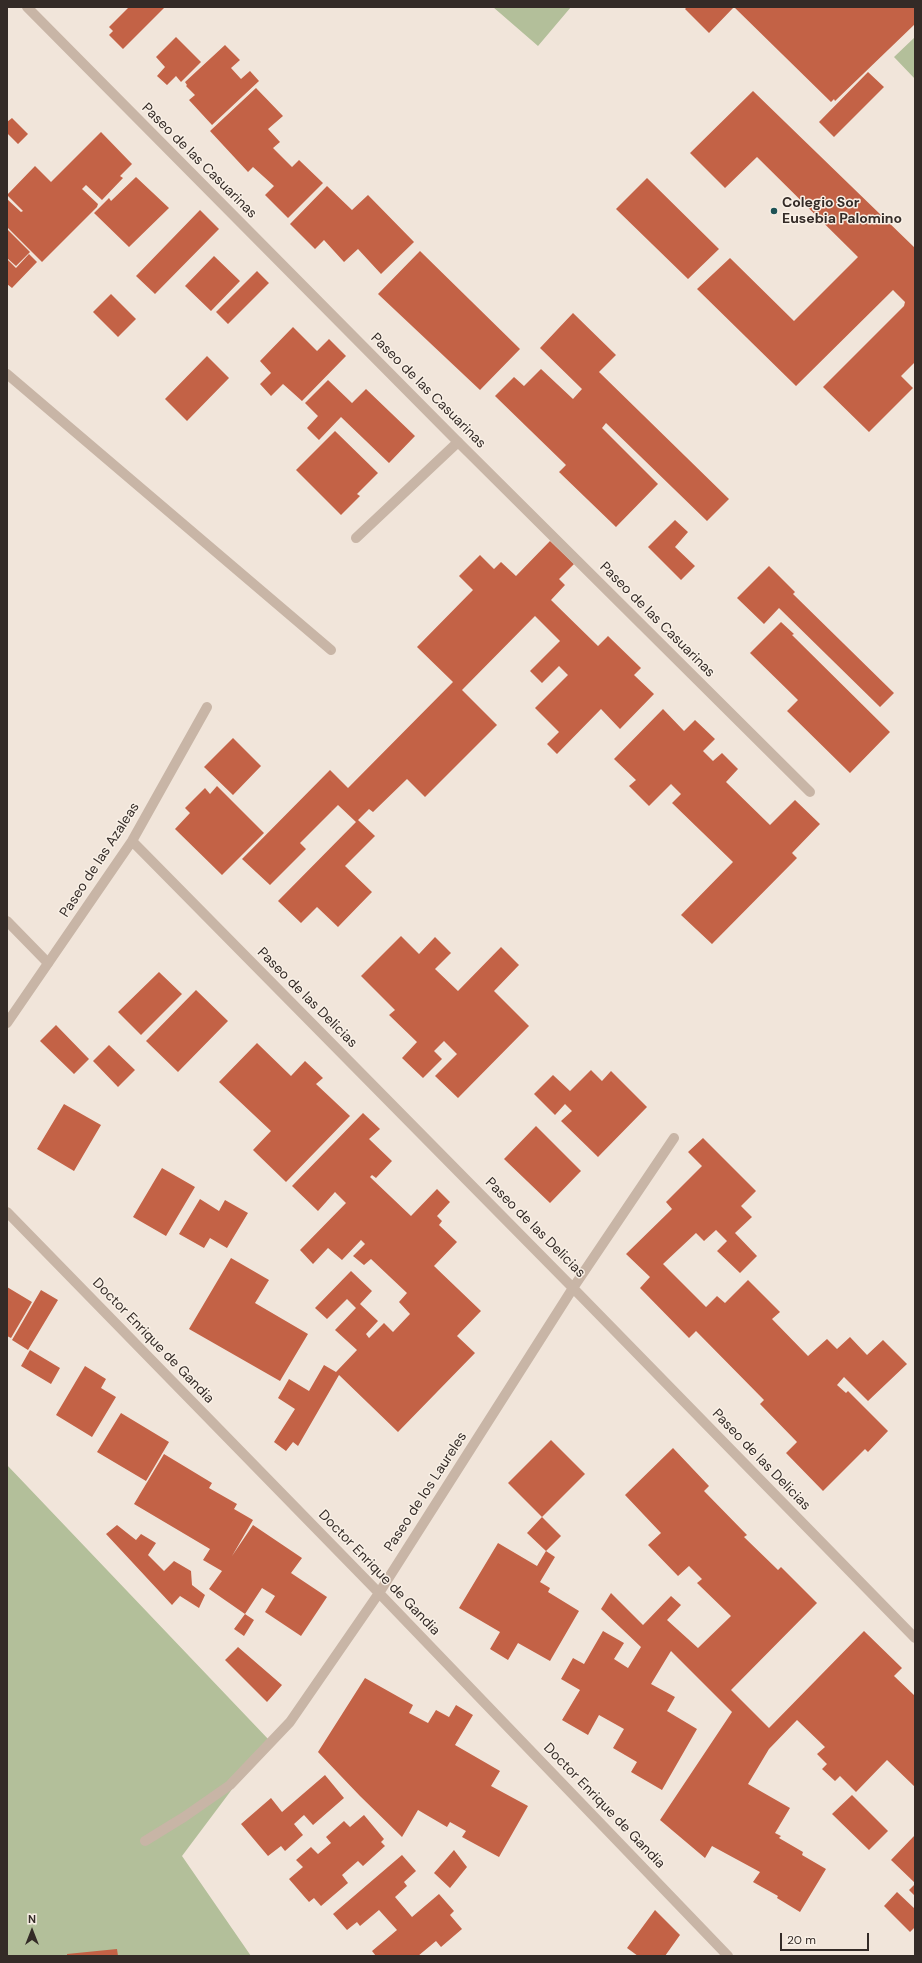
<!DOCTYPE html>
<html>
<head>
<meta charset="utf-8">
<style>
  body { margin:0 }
  #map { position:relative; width:922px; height:1963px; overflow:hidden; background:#f1e5da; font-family:"DM Sans",sans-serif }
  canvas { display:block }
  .frame { position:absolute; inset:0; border:8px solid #342b27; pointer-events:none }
  .north { position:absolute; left:12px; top:1911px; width:40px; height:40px; -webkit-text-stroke:3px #f9f0e6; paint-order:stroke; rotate:0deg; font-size:11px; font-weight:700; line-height:16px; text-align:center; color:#342b27 }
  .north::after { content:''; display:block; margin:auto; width:14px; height:18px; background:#342b27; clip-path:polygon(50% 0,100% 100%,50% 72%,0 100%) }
  .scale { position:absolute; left:780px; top:1933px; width:89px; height:18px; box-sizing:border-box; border:2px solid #342b27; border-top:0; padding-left:5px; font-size:12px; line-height:14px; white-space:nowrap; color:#342b27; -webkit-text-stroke:3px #f9f0e6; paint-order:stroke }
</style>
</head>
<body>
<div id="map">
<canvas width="922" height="1963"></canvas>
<div class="frame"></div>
<div class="north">N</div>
<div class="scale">20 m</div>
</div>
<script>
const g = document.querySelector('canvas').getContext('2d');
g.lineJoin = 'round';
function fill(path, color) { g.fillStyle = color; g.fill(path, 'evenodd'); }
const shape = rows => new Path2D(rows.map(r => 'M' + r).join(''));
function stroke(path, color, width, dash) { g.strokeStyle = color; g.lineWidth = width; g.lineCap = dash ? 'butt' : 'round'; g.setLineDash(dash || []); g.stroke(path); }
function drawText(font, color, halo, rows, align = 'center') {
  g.font = font + ' "DM Sans",sans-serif'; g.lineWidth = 3; g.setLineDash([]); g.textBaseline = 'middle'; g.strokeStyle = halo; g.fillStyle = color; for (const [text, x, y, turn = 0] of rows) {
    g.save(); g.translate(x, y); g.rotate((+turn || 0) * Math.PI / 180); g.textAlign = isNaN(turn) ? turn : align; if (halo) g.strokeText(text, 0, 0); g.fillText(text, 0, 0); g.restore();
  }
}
fill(shape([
  [493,7,571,7,538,46],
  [915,37,915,79,894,57],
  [7,1465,269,1740,182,1856,251,1956,7,1956]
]), '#b3bf9a');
fill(shape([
  [129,7,165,7,123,49,109,35,113,31,109,27],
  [687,7,915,7,915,24,835,101,834,99,831,102,734,7,709,33,685,9],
  [176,37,201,62,181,82,176,76,167,85,157,76,165,67,156,57],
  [225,45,240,60,231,68,241,79,250,71,259,81,212,125,189,100,195,95,186,86,187,85,185,82],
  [868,72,884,87,834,137,819,122],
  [256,88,283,116,268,129,280,142,273,148,292,167,299,160,323,183,288,218,265,195,274,186,253,167,248,172,210,131],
  [753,91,915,248,915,362,901,376,913,388,869,432,823,387,904,306,905,302,893,290,796,386,697,289,730,258,794,321,858,257,757,157,725,188,690,153],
  [12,118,28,134,18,144,7,133,7,122],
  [101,132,132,164,120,176,123,178,102,200,86,185,82,189,98,204,97,207,42,262,7,227,7,199,21,212,23,211,7,195,35,166,51,182],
  [136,177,169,208,129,247,94,213,109,198,111,201],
  [647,178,719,249,688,279,616,209],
  [327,186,352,210,368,195,414,242,381,274,358,249,344,262,324,240,315,249,290,224],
  [200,210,219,229,155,294,136,276],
  [7,229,30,252,16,266,7,258],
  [420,251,520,349,480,390,378,294],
  [29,254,37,262,12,288,7,284,7,259,16,268],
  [214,256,240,281,211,311,185,286],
  [257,271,269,283,228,324,216,312],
  [111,294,136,319,118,337,93,312],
  [573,313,616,355,599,372,729,499,707,521,606,423,602,428,658,484,616,527,559,472,566,465,495,396,514,377,524,386,541,369,573,399,582,389,540,348],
  [293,327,317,351,329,339,346,356,302,401,283,384,271,396,260,384,271,373,260,361],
  [207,356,229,378,187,421,165,399],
  [328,380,352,403,366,389,415,436,389,463,341,417,319,440,307,428,318,416,305,403],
  [335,431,378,473,357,494,360,496,341,515,296,470],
  [675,520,688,532,675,547,695,566,681,580,648,547],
  [550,541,574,564,559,579,565,585,551,600,598,646,608,636,641,668,634,675,654,694,620,729,601,709,557,754,547,744,559,732,535,708,568,675,559,666,542,683,530,671,560,641,535,616,462,690,497,725,425,797,407,779,373,812,369,809,358,820,375,836,345,866,372,892,338,927,317,907,301,923,278,901,356,822,338,805,300,843,306,849,270,885,242,859,330,770,348,788,453,682,417,647,473,590,459,576,480,555,494,569,501,562,516,576],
  [769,566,795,592,793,594,894,693,880,707,779,608,764,624,737,598],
  [781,622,794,634,792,635,890,732,850,773,787,711,798,700,750,653],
  [663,709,684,731,695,720,715,739,703,751,713,761,722,753,738,769,726,782,770,825,795,800,820,824,792,853,797,858,712,944,681,915,733,862,672,803,681,794,671,784,649,806,629,786,636,780,614,759],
  [233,738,261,766,233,795,204,767],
  [217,786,264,833,222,875,175,829,190,813,185,808,205,788,210,794],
  [401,936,419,954,435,937,451,953,435,969,458,991,501,947,519,965,494,991,529,1026,458,1098,435,1076,457,1054,444,1041,434,1051,442,1059,423,1078,402,1058,417,1042,389,1015,395,1010,361,976],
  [159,972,182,994,141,1035,118,1012],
  [196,990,228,1021,178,1072,146,1041],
  [56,1025,89,1059,74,1074,40,1041],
  [257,1043,291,1076,305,1061,323,1078,316,1084,350,1116,286,1182,253,1150,271,1131,219,1082],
  [109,1045,135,1070,118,1087,93,1061],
  [591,1070,602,1081,611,1071,647,1107,598,1157,561,1121,572,1111,565,1104,555,1115,534,1094,553,1075,570,1091],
  [64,1104,101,1125,74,1171,37,1149],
  [363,1113,380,1129,369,1139,392,1161,376,1178,372,1175,370,1177,411,1216,437,1189,450,1202,437,1216,442,1221,439,1225,457,1242,434,1266,481,1311,457,1336,475,1353,398,1432,339,1375,298,1446,293,1442,286,1451,274,1442,295,1409,278,1398,289,1379,309,1391,324,1365,336,1372,357,1350,335,1330,356,1308,347,1299,327,1319,315,1308,351,1271,372,1291,360,1304,378,1321,366,1334,369,1338,384,1323,393,1332,410,1314,399,1302,407,1293,371,1259,364,1265,353,1256,365,1244,361,1240,342,1260,328,1248,313,1264,300,1250,346,1203,335,1192,318,1211,292,1186],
  [536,1126,581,1171,550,1203,504,1159],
  [703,1138,756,1191,741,1206,752,1217,735,1233,757,1256,740,1273,717,1251,727,1241,716,1230,704,1241,696,1233,663,1264,706,1307,717,1296,725,1303,748,1280,780,1312,772,1319,808,1356,827,1339,837,1349,850,1337,867,1355,883,1340,907,1364,868,1401,844,1377,837,1385,846,1393,848,1391,888,1431,868,1452,865,1449,823,1491,786,1453,797,1442,760,1404,764,1400,696,1331,689,1338,640,1288,650,1277,626,1254,672,1209,666,1202,702,1166,688,1152],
  [162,1168,195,1187,166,1236,133,1217],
  [200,1199,219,1211,225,1200,248,1213,227,1248,210,1238,204,1248,179,1234],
  [231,1258,269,1280,255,1303,308,1334,280,1381,189,1329],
  [7,1287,32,1302,11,1338,7,1336],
  [41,1290,58,1300,28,1350,12,1340],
  [30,1350,60,1368,51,1384,21,1366],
  [85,1366,106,1379,101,1388,116,1397,92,1437,56,1415],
  [121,1413,169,1442,146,1481,97,1452],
  [551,1440,585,1474,542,1517,561,1536,546,1551,527,1533,542,1517,508,1483],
  [673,1448,709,1486,704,1491,747,1535,744,1537,778,1570,781,1567,817,1603,731,1690,769,1728,864,1631,902,1668,894,1676,915,1696,915,1787,887,1760,856,1792,840,1776,835,1781,822,1769,827,1764,817,1754,825,1747,797,1720,769,1749,748,1784,790,1808,775,1833,781,1836,779,1838,803,1852,802,1855,826,1869,800,1912,777,1898,778,1896,753,1882,760,1872,712,1846,705,1858,660,1820,732,1712,671,1651,651,1684,675,1697,667,1711,697,1729,662,1790,631,1772,637,1762,613,1748,624,1729,599,1715,588,1735,562,1720,580,1690,561,1679,573,1658,584,1664,603,1631,624,1643,614,1659,628,1668,641,1647,601,1609,611,1593,643,1625,671,1596,681,1605,667,1620,698,1648,731,1616,697,1583,702,1579,689,1566,678,1576,648,1545,661,1533,625,1495],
  [164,1454,212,1483,209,1488,237,1504,234,1509,253,1520,232,1556,253,1525,302,1558,291,1573,327,1597,301,1636,265,1612,275,1596,262,1588,245,1614,209,1589,222,1571,203,1560,210,1549,134,1504],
  [117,1525,136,1540,141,1534,156,1543,148,1555,164,1571,174,1561,191,1571,192,1585,205,1595,199,1608,180,1596,172,1605,106,1534],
  [498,1543,537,1566,546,1551,555,1557,540,1582,550,1588,548,1592,579,1611,550,1661,518,1643,508,1660,490,1649,500,1632,459,1608],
  [245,1614,254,1620,244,1636,234,1629],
  [238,1647,282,1685,267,1702,225,1660],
  [365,1678,413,1705,409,1713,428,1723,436,1710,449,1717,456,1705,473,1715,455,1745,500,1771,491,1786,528,1806,499,1857,462,1837,466,1831,450,1822,447,1827,418,1810,402,1837,360,1796,318,1752],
  [325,1775,344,1798,313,1825,304,1815,294,1824,303,1835,285,1851,281,1846,268,1856,241,1824,271,1798,282,1812],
  [852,1795,888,1831,869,1850,832,1814],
  [364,1815,384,1839,381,1842,385,1846,363,1866,358,1861,342,1875,348,1883,321,1906,314,1898,309,1902,289,1879,303,1867,296,1860,311,1847,318,1854,331,1843,326,1837,344,1821,350,1827],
  [915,1835,915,1883,891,1860],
  [454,1850,467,1867,450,1888,434,1873],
  [402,1855,416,1871,404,1882,407,1886,395,1897,412,1917,439,1894,454,1911,450,1915,462,1929,441,1947,436,1941,418,1956,376,1956,372,1951,397,1930,379,1910,360,1926,357,1922,347,1930,333,1914],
  [915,1884,915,1896,909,1890],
  [897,1892,915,1909,915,1927,910,1932,884,1906],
  [655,1910,680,1935,665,1956,638,1956,627,1948],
  [117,1949,118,1956,67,1956,67,1954]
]), '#c36246');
stroke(shape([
  [7,374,331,650],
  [356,538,458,442],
  [7,921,48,963]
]), '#c8b5a6', 10);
stroke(shape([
  [27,7,458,442,810,792],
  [132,841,573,1288,915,1638],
  [7,1023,132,841,207,707],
  [7,1212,379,1593,728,1956],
  [145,1841,184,1817,230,1785,290,1722,379,1593,573,1288,674,1138]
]), '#c8b5a6', 10);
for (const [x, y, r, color] of [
  [774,211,4,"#1e5255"]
]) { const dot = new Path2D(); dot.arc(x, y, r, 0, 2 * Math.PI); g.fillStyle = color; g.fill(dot); stroke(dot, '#f9f0e6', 1.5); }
drawText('14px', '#342b27', '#f9f0e6', [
  ["Paseo de las Casuarinas",199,161,45],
  ["Paseo de las Casuarinas",428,391,45],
  ["Paseo de las Casuarinas",657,620,45],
  ["Paseo de las Azaleas",100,860,-57],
  ["Paseo de las Delicias",307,998,45],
  ["Paseo de las Delicias",535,1228,45],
  ["Doctor Enrique de Gandia",153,1341,46],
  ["Paseo de las Delicias",761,1460,46],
  ["Paseo de los Laureles",426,1492,-57],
  ["Doctor Enrique de Gandia",379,1573,46],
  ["Doctor Enrique de Gandia",604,1806,46]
]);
drawText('bold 14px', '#342b27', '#f9f0e6', [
  ["Colegio Sor",782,203],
  ["Eusebia Palomino",782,219]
], 'left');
</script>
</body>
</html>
